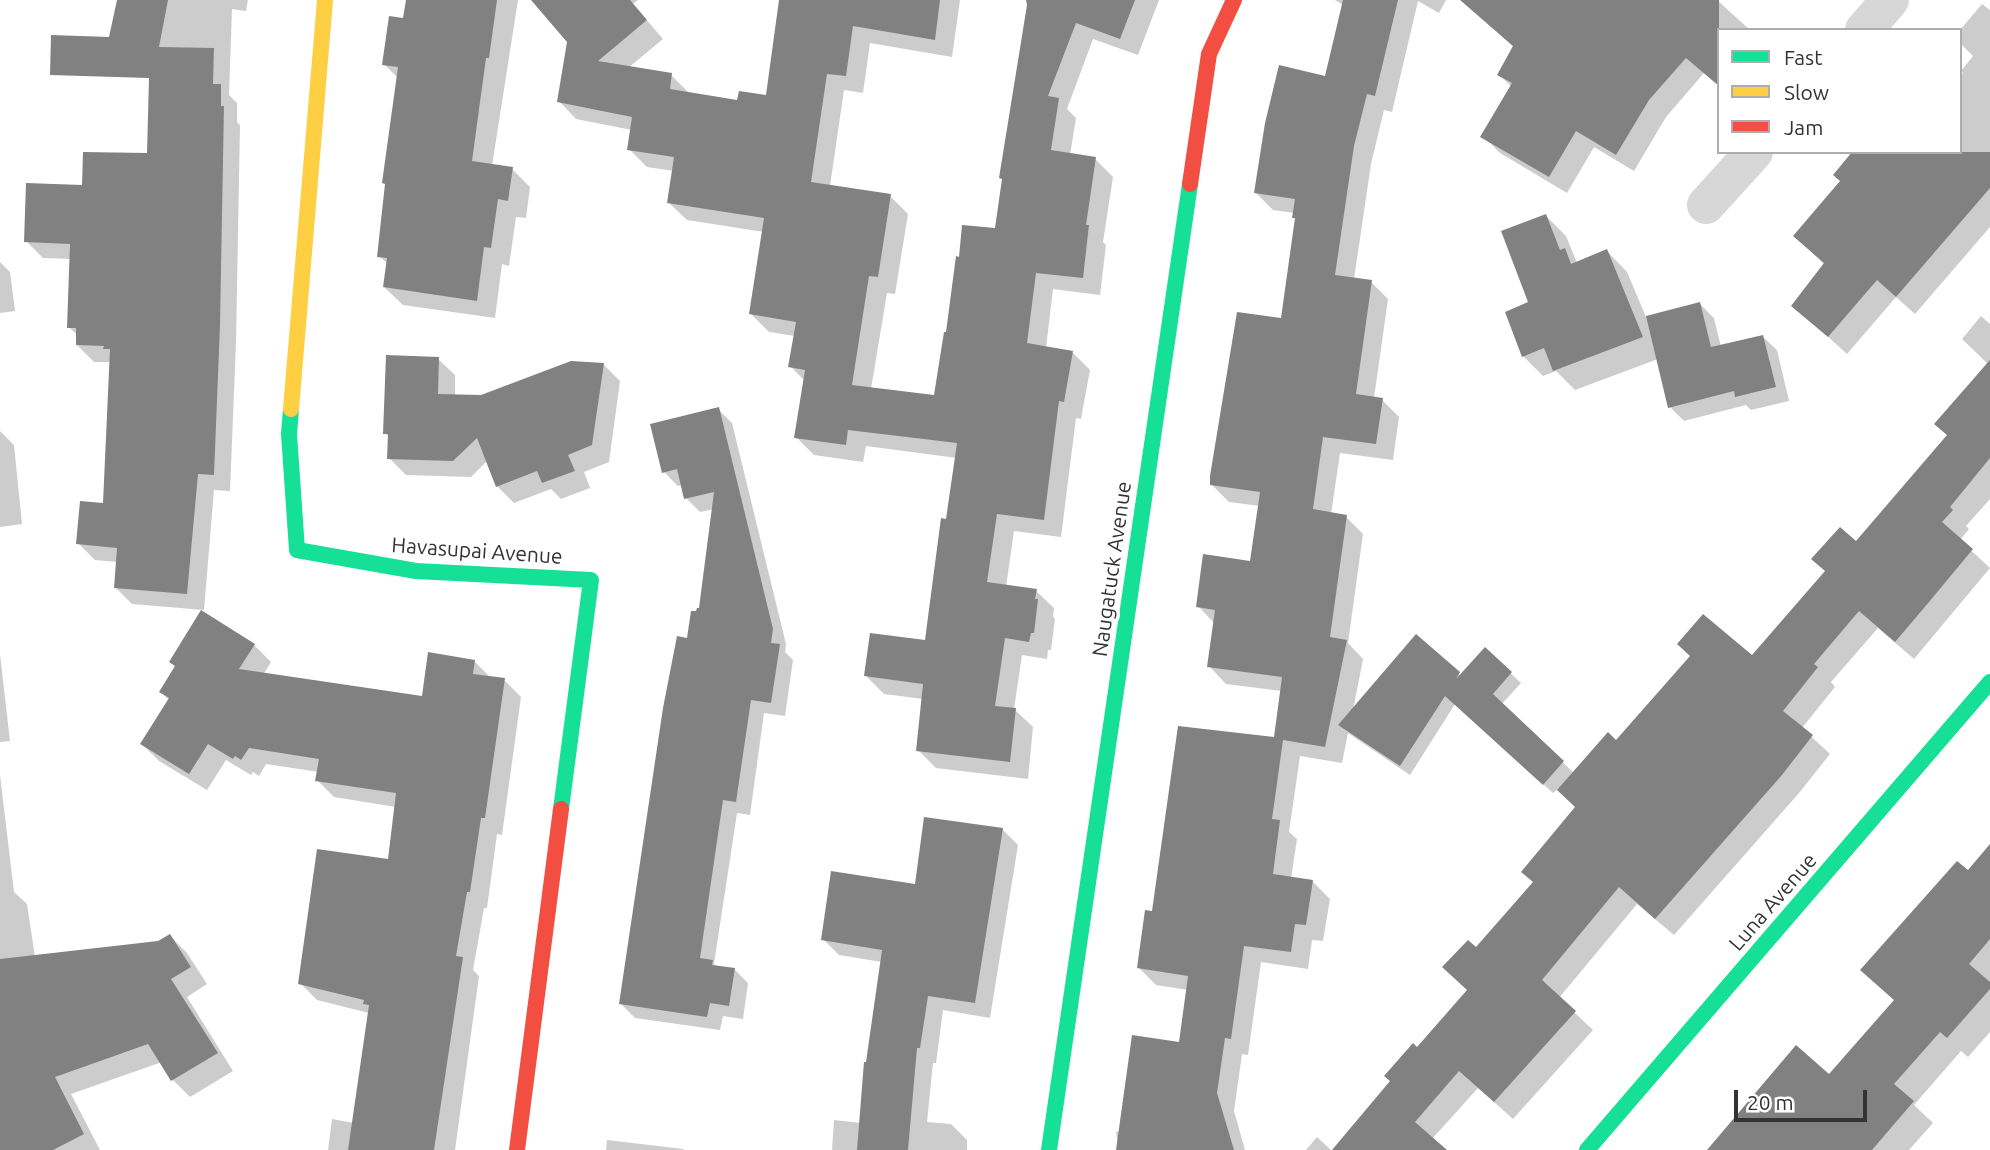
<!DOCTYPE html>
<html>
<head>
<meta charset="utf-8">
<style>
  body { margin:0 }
  #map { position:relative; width:1990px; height:1150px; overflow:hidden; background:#fff; font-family:Ubuntu,sans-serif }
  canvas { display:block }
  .legend { position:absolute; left:1717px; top:28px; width:245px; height:126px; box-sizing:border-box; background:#fff; border:2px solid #adadad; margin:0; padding:9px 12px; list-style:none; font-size:21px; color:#333 }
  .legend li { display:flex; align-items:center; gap:14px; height:35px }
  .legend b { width:35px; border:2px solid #adadad }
  .scale { position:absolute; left:1734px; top:1090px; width:133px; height:32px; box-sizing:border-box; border:4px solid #333; border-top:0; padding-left:9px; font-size:21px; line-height:24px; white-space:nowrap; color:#333; -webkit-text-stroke:5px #fff; paint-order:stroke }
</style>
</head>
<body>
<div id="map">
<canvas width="1990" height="1150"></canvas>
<ul class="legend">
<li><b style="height:9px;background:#16e098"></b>Fast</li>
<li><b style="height:9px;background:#ffcf43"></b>Slow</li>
<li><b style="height:9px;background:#f24e42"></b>Jam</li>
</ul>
<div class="scale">20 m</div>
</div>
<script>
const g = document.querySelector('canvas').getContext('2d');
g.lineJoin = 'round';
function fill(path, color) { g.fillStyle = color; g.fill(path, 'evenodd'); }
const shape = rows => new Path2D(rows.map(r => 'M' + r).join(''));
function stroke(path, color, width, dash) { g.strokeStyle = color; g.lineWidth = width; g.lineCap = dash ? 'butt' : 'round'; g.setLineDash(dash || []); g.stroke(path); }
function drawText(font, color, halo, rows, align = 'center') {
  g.font = font + ' Ubuntu,sans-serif'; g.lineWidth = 7; g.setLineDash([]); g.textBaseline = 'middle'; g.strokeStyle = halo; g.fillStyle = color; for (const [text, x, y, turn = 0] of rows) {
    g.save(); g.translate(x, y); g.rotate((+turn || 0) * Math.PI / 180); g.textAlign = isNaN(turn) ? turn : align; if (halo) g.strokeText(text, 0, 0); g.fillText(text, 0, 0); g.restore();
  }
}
fill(shape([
  [119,0,248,0,246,11,232,9,229,95,237,103,237,122,240,125,236,343,230,491,214,490,204,610,132,604,115,587,117,562,95,560,78,543,104,505,111,362,94,362,77,345,78,336,69,327,71,259,43,258,26,241,84,187,149,155,165,90],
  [408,0,518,0,492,166,512,169,530,187,526,218,516,217,509,266,502,264,495,318,403,305,384,287,388,264,379,256,387,186,383,182,398,78,384,64,405,20],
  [534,0,638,0,633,4,663,39,628,68,671,75,689,93,739,102,767,97,781,0,960,0,952,57,870,43,863,93,844,90,830,186,890,196,908,214,895,294,887,293,871,389,935,397,960,259,996,230,1034,0,1159,0,1138,55,1093,39,1067,109,1076,118,1070,155,1095,159,1113,177,1103,242,1106,245,1100,295,1053,289,1046,348,1072,352,1090,370,1081,419,1076,418,1061,537,1014,531,1006,587,1036,591,1054,608,1053,617,1055,619,1051,650,1048,650,1047,659,1022,655,1014,709,1033,727,1028,779,936,768,918,750,923,699,884,694,866,676,926,642,957,458,866,446,863,462,814,455,796,437,805,381,790,366,795,336,769,332,751,314,764,232,687,220,669,203,674,171,647,167,629,149,632,130,576,119,559,101,569,41],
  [1335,0,1446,0,1439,13,1418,1,1392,112,1384,110,1371,164,1354,279,1371,282,1388,299,1374,398,1382,400,1399,417,1393,460,1340,453,1331,514,1346,517,1363,534,1348,643,1363,659,1353,710,1416,637,1461,676,1485,649,1521,683,1501,705,1574,773,1617,742,1752,657,1856,544,1949,436,1937,424,1987,363,1962,339,1981,316,1990,324,1990,499,1966,526,1969,529,1960,540,1990,568,1914,659,1878,628,1831,682,1835,687,1802,728,1830,754,1799,793,1674,935,1637,904,1559,998,1593,1030,1513,1119,1478,1088,1432,1139,1445,1150,1334,1150,1469,991,1476,949,1535,883,1576,807,1558,789,1553,793,1455,704,1410,775,1348,733,1342,763,1300,756,1289,832,1297,839,1291,879,1313,882,1330,899,1323,941,1312,940,1308,969,1261,962,1248,1055,1242,1054,1234,1111,1245,1150,1119,1150,1116,1132,1120,1131,1181,1044,1188,990,1156,985,1139,968,1154,913,1276,739,1282,691,1226,684,1209,666,1215,624,1198,606,1251,563,1260,506,1229,502,1212,485,1282,320,1297,220,1294,213,1273,210,1256,193,1327,78,1343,5],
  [1461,0,1717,0,1750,30,1719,30,1719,86,1704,73,1666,117,1634,171,1594,147,1567,193,1500,153,1483,136,1512,87,1499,75,1515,48],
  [1982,4,1990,10,1990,227,1915,314,1896,297,1847,354,1794,306,1825,265,1795,236,1960,152,1960,76,1963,73,1961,71,1973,56,1960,43,1960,30],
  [1546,216,1566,236,1577,263,1607,251,1627,272,1646,317,1700,304,1714,318,1721,347,1763,337,1777,350,1789,401,1751,410,1746,405,1684,421,1670,407,1658,359,1575,390,1556,371,1543,376,1523,356],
  [0,262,10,272,15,311,0,313],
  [438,359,455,375,455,396,481,397,603,364,620,381,609,462,584,472,590,488,561,499,551,489,514,503,497,486,488,460,471,477,406,475,389,458,390,438,385,433],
  [718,409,732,423,786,644,785,652,793,660,785,716,764,713,750,815,737,813,714,964,718,967,734,969,748,983,743,1019,723,1016,720,1030,635,1018,621,1004,688,640,701,610,714,509,700,512,686,498,682,485,678,486,664,472],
  [0,431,14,445,22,524,0,527],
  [254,645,271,662,263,675,423,698,474,661,491,678,504,680,521,697,502,835,497,834,487,908,484,908,473,970,479,976,455,1150,328,1150,332,1119,354,1123,369,1013,317,1000,300,983,389,861,396,807,334,797,317,780,319,772,266,764,259,776,253,772,251,775,226,760,207,790,159,761,142,744,169,700,161,692,177,668,171,662],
  [0,654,10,741,0,742],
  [0,775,14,892,27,904,35,957,159,943,170,936,187,953,207,984,187,997,233,1071,190,1097,173,1080,162,1062,71,1094,100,1150,0,1150],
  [1002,829,1018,845,990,1018,943,1010,936,1063,933,1063,927,1122,951,1124,967,1140,967,1150,832,1150,834,1120,861,1123,882,962,839,955,823,939,917,886],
  [1990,846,1990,1032,1968,1057,1961,1051,1914,1105,1933,1123,1909,1150,1725,1150,1829,1076,1895,1001,1862,970,1968,872],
  [1317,1137,1331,1150,1306,1150],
  [607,1140,683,1149,684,1150,606,1150]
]), '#0003');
fill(shape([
  [117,0,168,0,159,47,214,48,213,84,221,84,221,106,224,106,220,325,214,475,198,474,187,594,114,588,117,548,76,544,80,501,103,503,110,349,103,349,104,346,76,345,76,328,67,328,70,244,24,242,26,183,82,185,83,152,147,153,149,78,50,75,51,35,109,37],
  [406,0,497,0,489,58,486,58,472,161,513,167,508,201,498,199,491,248,484,247,477,301,383,287,387,258,377,257,385,184,382,183,398,67,382,65,389,16,403,18],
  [531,0,630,0,647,20,598,61,672,73,670,89,737,100,739,91,766,95,779,0,940,0,935,40,853,26,846,76,827,74,811,182,891,194,878,277,869,276,852,385,934,395,944,332,946,332,956,256,959,257,962,225,995,228,1002,179,999,178,1027,5,1026,0,1135,0,1120,39,1076,23,1048,96,1059,98,1051,150,1096,157,1086,225,1089,225,1083,278,1036,273,1027,343,1073,351,1064,402,1059,401,1044,520,997,514,987,582,1037,589,1035,599,1038,599,1034,633,1031,633,1029,642,1005,638,995,706,1016,708,1010,762,916,751,923,684,864,676,870,633,925,640,941,518,946,519,957,443,848,430,846,445,794,438,805,370,788,367,796,322,749,314,764,218,667,203,674,157,627,150,632,117,557,102,567,42],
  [1343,0,1398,0,1375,96,1367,94,1354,146,1335,275,1372,280,1356,394,1383,398,1376,444,1323,437,1313,509,1347,515,1330,637,1347,640,1325,747,1283,740,1272,819,1280,820,1273,874,1313,880,1306,925,1295,924,1291,952,1244,946,1231,1039,1225,1038,1217,1093,1234,1150,1116,1150,1132,1035,1179,1042,1188,976,1137,968,1145,910,1152,911,1178,726,1274,737,1282,677,1207,667,1215,610,1196,607,1203,554,1250,561,1260,492,1210,485,1210,476,1237,312,1281,318,1295,218,1292,218,1295,199,1254,193,1265,123,1279,65,1325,76],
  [1460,0,1719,0,1719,86,1686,58,1649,100,1616,155,1576,131,1549,177,1480,137,1512,83,1497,75,1513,46],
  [1852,152,1990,152,1990,188,1896,297,1877,280,1828,337,1791,306,1824,263,1793,236,1840,181,1833,175],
  [1546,214,1560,250,1565,248,1571,264,1607,249,1643,337,1553,371,1544,348,1522,357,1505,312,1528,302,1501,231],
  [1700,302,1711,347,1763,335,1776,387,1735,397,1734,391,1668,408,1646,316],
  [386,355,439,357,438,394,481,395,571,361,604,363,592,445,568,455,575,471,542,483,537,471,496,487,477,438,453,461,387,459,388,434,383,434],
  [1990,360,1990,458,1950,507,1953,510,1942,522,1973,549,1929,602,1895,642,1859,611,1814,664,1818,667,1783,711,1813,735,1782,775,1655,919,1619,887,1542,980,1576,1011,1494,1102,1459,1071,1415,1122,1447,1150,1332,1150,1390,1081,1384,1076,1413,1043,1417,1047,1467,990,1442,967,1468,940,1476,947,1533,882,1521,872,1575,807,1557,790,1608,732,1616,740,1690,656,1677,644,1703,614,1752,655,1825,571,1811,559,1840,527,1856,541,1947,435,1934,424],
  [719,407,773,629,771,643,780,644,771,703,751,700,736,802,723,800,700,958,713,960,712,965,735,968,729,1006,710,1003,707,1017,619,1004,663,708,677,636,687,638,691,611,696,611,697,608,699,608,714,492,684,499,677,469,662,473,650,424],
  [201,610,255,644,239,669,422,696,428,652,475,660,473,674,505,678,485,818,481,818,470,892,467,892,456,956,463,957,434,1150,348,1150,369,1005,363,1004,364,1000,298,984,317,849,388,859,396,793,315,781,319,759,249,748,241,760,235,756,233,759,208,744,189,774,140,744,169,698,159,692,175,666,169,662],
  [1416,634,1460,672,1456,679,1485,647,1512,672,1493,694,1564,761,1543,785,1445,696,1400,766,1338,725],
  [924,817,1003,828,975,1003,928,996,920,1048,917,1048,908,1150,857,1150,864,1062,866,1062,882,950,821,940,831,871,915,884],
  [1990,844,1990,939,1969,964,1990,982,1990,989,1947,1038,1940,1032,1894,1084,1914,1101,1872,1150,1707,1150,1796,1045,1829,1074,1894,1000,1860,970,1957,861,1968,870],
  [170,934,191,967,171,979,218,1053,171,1081,148,1044,55,1077,84,1134,53,1150,0,1150,0,959,158,941]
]), '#818181');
stroke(shape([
  [1864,30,1890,0],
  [1706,205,1754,152]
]), '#d7d7d7', 38);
stroke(shape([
  [291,409,289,434,297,550,416,571,591,580,561,809],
  [1049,1150,1190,184],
  [1587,1150,1990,682]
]), '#16e098', 16);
stroke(shape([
  [291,409,325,0]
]), '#ffcf43', 16);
stroke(shape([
  [1190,184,1209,54,1234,0],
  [517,1150,561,809]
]), '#f24e42', 16);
drawText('21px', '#333', '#fff', [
  ["Havasupai Avenue",477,551,4],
  ["Naugatuck Avenue",1112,569,-82],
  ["Luna Avenue",1773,902,-49]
]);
</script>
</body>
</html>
